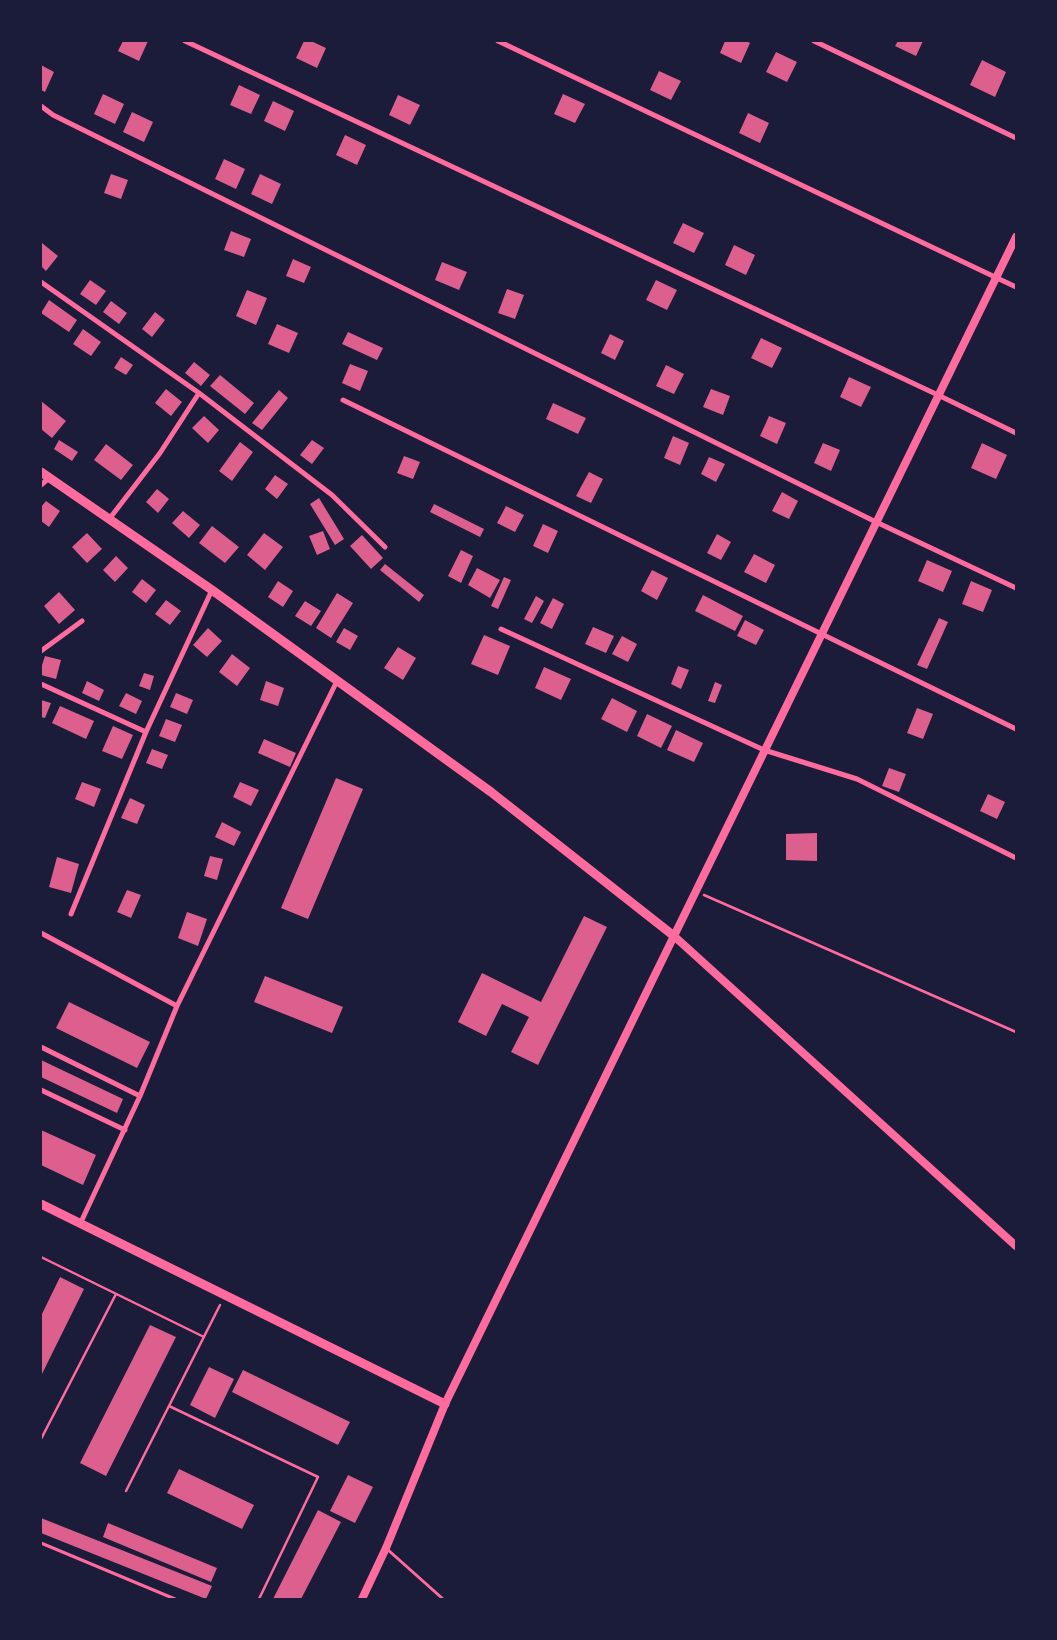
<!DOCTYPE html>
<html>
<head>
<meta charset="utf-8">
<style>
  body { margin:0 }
  #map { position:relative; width:1057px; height:1640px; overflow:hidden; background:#1b1b3a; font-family:Mulish,sans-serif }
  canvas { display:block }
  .frame { position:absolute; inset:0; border:42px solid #1b1b3a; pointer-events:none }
</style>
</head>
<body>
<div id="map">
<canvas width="1057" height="1640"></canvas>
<div class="frame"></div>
</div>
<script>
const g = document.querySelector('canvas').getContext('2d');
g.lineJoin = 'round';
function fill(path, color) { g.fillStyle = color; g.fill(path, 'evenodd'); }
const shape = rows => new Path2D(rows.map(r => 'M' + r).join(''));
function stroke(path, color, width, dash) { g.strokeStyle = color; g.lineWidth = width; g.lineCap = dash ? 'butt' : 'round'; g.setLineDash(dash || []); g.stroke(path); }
fill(shape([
  [123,41,148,41,139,61,118,51],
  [304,41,311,41,326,48,317,68,296,58],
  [725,41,746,41,750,43,741,63,720,53],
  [898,41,923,41,916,56,895,46],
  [776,52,797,62,787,82,766,72],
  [982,60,1006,72,995,97,970,85],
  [41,65,54,72,45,92,41,90],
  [659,71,681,81,671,100,650,90],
  [239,85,260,95,251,114,230,105],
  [103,94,124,104,115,124,94,114],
  [563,94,585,104,575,123,554,114],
  [398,95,420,105,410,125,389,115],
  [273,101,294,111,285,131,264,121],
  [132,112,153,122,144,142,123,132],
  [748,113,769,123,760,143,739,133],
  [345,135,366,145,357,165,336,155],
  [224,159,245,169,236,189,215,179],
  [111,174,128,180,121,199,104,193],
  [260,174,281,184,272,204,251,194],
  [683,223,704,233,694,253,673,243],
  [231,231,251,239,244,257,224,250],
  [42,243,58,256,46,271,41,266],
  [734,245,755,255,746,275,725,265],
  [293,259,311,267,304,283,286,276],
  [442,262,467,272,459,290,435,280],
  [90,280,106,291,96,305,80,294],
  [656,280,677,290,667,310,646,300],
  [507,289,524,295,515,319,498,313],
  [247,290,267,298,256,325,236,316],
  [49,300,77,320,69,332,41,313],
  [111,301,127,313,119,324,103,312],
  [155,312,165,320,152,337,142,329],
  [277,324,298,333,289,353,268,344],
  [83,329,101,342,91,356,73,344],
  [348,332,383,348,377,360,342,344],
  [610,334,624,341,615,360,601,353],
  [761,338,782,348,772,368,751,358],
  [121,357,133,365,126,375,114,368],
  [194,362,210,375,201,386,185,373],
  [350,364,368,371,360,391,342,383],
  [666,365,684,374,674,394,656,386],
  [220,375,254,403,245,414,210,386],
  [849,377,871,387,861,407,840,397],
  [166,389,182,402,171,416,155,403],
  [711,389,730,396,723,415,703,407],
  [279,390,288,398,262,430,252,423],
  [41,401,66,421,52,438,41,429],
  [553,403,586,418,578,434,546,419],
  [204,416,219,430,208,443,192,428],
  [769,416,786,423,777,444,760,436],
  [673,436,689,443,680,465,664,458],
  [59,440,78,452,72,461,54,449],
  [312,440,324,448,312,464,300,455],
  [240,442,253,452,232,481,219,471],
  [823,443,840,450,831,471,814,463],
  [982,443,1007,455,996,479,971,468],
  [106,444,133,465,121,480,94,460],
  [404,456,420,462,413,479,397,473],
  [709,457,725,464,716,482,701,474],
  [589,472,603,479,591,503,576,496],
  [275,475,288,484,277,499,265,489],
  [157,489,169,499,158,513,146,502],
  [782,492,798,501,789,519,772,511],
  [319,498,344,539,335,545,310,504],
  [46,501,60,511,49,527,41,521,41,507],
  [434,504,484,529,480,537,430,512],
  [506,506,524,515,515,532,497,523],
  [183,511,200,525,189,538,172,523],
  [543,524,558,531,548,553,533,546],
  [212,526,239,547,225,563,199,543],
  [323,531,330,549,317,555,309,536],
  [87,533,102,549,87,563,72,547],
  [264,533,283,547,265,570,247,555],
  [717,534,731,542,721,560,707,553],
  [362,535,383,558,371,569,350,546],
  [461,550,473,556,461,583,448,576],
  [754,554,775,565,766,583,744,572],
  [116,556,128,568,115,582,103,570],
  [927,560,952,571,943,592,918,581],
  [385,564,424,595,419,602,380,570],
  [477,568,500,580,490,598,468,585],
  [652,570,668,578,657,600,641,591],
  [504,577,511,580,498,609,491,606],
  [142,579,156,590,146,603,132,592],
  [278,581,293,591,283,607,268,597],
  [971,581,992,590,983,612,962,604],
  [59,592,75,610,59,624,44,606],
  [337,593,353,603,331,638,316,628],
  [703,595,743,616,735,631,695,611],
  [536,596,544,601,532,623,524,619],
  [553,598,564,604,552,629,540,623],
  [166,600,181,611,170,625,155,614],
  [305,601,321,611,311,626,295,616],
  [939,618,948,622,927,669,917,665],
  [745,620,764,630,756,645,737,636],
  [593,627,614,636,606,653,585,644],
  [208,628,222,641,207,657,193,645],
  [344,628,358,636,350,650,336,642],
  [484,635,510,646,498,675,471,664],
  [622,636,637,644,628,662,612,654],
  [398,647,416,658,403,680,384,668],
  [232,654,250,668,237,686,219,672],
  [45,656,61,660,56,679,41,675,41,668],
  [678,666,689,670,681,689,671,684],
  [544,667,571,679,561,700,535,688],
  [144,673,154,676,150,690,139,686],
  [87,681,104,690,99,701,82,693],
  [266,681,284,688,278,706,260,700],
  [715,682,722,685,715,703,708,701],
  [126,693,142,701,136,714,119,706],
  [176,693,193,700,187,714,170,707],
  [612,698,637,711,627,732,601,719],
  [41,700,51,703,45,718,41,717],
  [60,706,94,721,86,739,52,723],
  [917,708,933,714,923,739,907,733],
  [647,714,672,726,661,748,637,736],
  [166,719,182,725,175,742,159,736],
  [113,726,133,735,122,759,102,751],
  [676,730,703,743,694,762,667,750],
  [264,739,296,753,290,767,258,753],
  [152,749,168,755,162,769,146,763],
  [889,768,906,774,899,792,882,786],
  [336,778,363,789,308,919,281,908],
  [82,782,101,789,94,807,75,799],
  [240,782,259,790,251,806,233,797],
  [988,794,1005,802,997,819,980,811],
  [130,798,145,805,137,824,121,818],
  [222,822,241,832,234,846,215,837],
  [817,833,817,861,786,860,786,834],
  [210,856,223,859,217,880,204,876],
  [57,857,79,864,71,893,49,887],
  [127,890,141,895,131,918,117,912],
  [187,912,207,919,198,946,178,938],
  [584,916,607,927,538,1065,511,1052,529,1017,502,1004,486,1036,458,1022,482,973,541,1002],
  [265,976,343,1007,332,1033,254,1002],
  [69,1002,150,1042,137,1068,56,1028],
  [41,1060,123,1099,117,1113,41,1077],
  [41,1130,96,1155,83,1185,41,1165],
  [60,1277,84,1289,41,1376,41,1316],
  [150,1325,176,1337,106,1476,80,1463],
  [209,1367,234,1379,215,1418,190,1405],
  [243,1370,350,1422,338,1445,232,1392],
  [179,1469,254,1505,242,1529,167,1493],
  [348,1475,373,1487,355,1523,330,1511],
  [318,1510,341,1522,301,1599,273,1599],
  [41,1518,212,1586,206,1599,41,1533],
  [108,1523,217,1568,211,1582,103,1537]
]), '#dd5f8e');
stroke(shape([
  [704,895,1016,1032],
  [41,1257,204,1337],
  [169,1406,318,1477,259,1599],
  [41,1439,116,1294],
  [126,1491,220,1305]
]), '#ff6b9d', 2.5);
stroke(shape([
  [41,1543,175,1599],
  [387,1549,443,1599]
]), '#ff6b9d', 3);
stroke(shape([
  [185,41,938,395,1016,433],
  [498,41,1016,287],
  [814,41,1016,138],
  [41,106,53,115,876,522,1016,588],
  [41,282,199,393,332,495,385,547],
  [343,400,1016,729],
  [41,485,49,478],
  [110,518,160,453,199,393],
  [501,629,764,750,857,779,1016,858],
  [41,651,82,621],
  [41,684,146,732],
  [71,914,146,732,212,590],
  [41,933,177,1006],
  [41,1047,140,1096],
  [41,1090,125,1130],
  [81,1222,140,1096,177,1006,337,681]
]), '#ff6b9d', 5);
stroke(shape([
  [674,936,1016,1246],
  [362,1599,386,1548,445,1404,1016,237]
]), '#ff6b9d', 8);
stroke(shape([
  [41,472,212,590,491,792,674,936],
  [41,1204,445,1404]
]), '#ff6b9d', 9);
</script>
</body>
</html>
